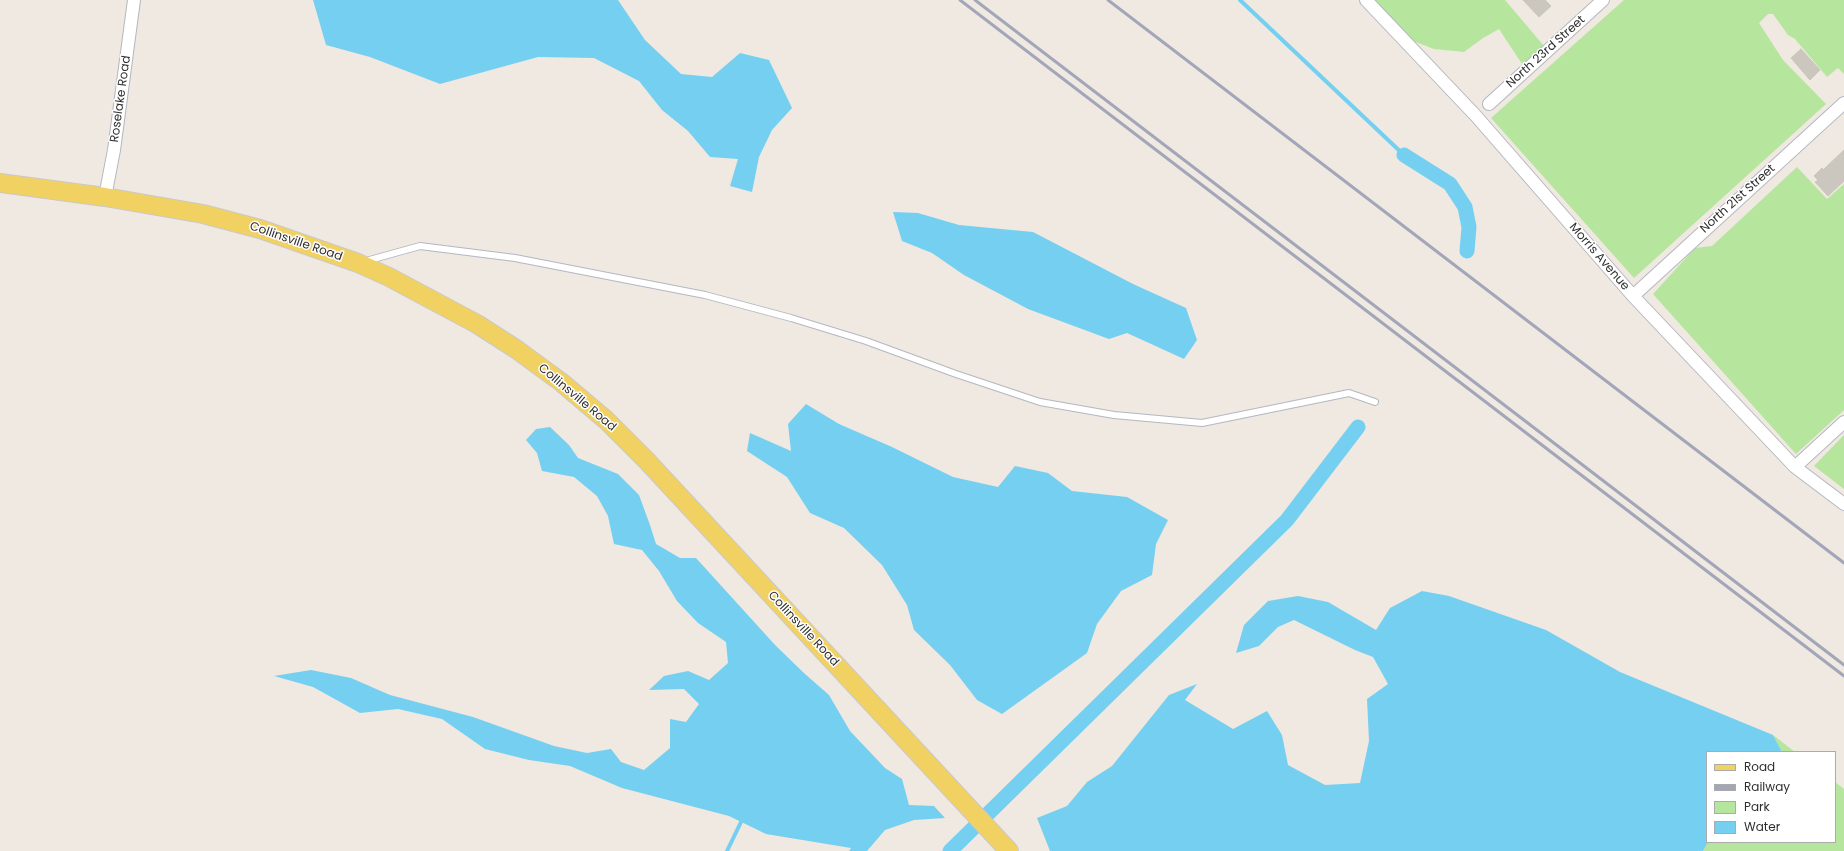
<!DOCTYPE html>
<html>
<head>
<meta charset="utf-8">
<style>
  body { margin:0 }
  #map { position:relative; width:1844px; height:851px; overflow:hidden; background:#efe9e1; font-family:Poppins,sans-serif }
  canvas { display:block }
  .legend { position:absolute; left:1706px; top:751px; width:130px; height:92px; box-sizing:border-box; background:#fff; border:1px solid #ababab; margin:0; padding:5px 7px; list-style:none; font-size:12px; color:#2e2e2e }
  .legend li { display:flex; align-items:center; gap:8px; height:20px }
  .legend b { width:20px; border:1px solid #ababab }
</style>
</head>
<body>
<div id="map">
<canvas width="1844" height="851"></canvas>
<ul class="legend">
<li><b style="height:5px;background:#f2d163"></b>Road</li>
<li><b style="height:5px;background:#a3a6b8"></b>Railway</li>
<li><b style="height:11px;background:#b6e59e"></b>Park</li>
<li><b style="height:11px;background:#75cff0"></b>Water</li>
</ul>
</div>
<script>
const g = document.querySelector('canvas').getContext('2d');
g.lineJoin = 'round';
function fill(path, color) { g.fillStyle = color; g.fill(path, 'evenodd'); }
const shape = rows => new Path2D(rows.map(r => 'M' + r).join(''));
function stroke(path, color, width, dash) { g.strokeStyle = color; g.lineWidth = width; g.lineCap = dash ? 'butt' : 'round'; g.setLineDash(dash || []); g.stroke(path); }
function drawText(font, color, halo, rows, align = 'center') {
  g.font = font + ' Poppins,sans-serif'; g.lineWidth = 3; g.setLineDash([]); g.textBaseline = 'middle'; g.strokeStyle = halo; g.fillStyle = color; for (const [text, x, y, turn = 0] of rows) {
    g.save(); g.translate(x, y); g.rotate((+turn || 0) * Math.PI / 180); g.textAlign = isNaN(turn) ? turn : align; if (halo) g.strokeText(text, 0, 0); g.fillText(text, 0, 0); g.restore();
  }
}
fill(shape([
  [1368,0,1505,0,1544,46,1522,64,1499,29,1483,38,1464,52,1434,49,1405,38],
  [1624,0,1844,0,1844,74,1838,68,1827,77,1795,39,1788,35,1773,14,1768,14,1759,23,1783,60,1826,104,1634,278,1491,118],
  [1797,167,1827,199,1844,184,1844,410,1796,454,1653,294,1695,248,1712,246],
  [1844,435,1844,489,1814,466],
  [1773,735,1795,752,1782,752],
  [1835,782,1844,789,1844,851,1703,851,1708,842,1835,842]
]), '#b6e59e');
fill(shape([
  [313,0,618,0,645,40,681,74,712,77,740,53,769,60,792,108,772,130,759,157,752,192,730,186,738,159,710,157,688,131,662,110,639,81,594,58,538,57,440,84,370,57,326,45],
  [893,212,918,213,959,225,1033,232,1133,284,1186,308,1197,340,1184,359,1127,333,1109,339,1028,309,964,275,932,253,902,241],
  [806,404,839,424,892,447,953,477,998,487,1015,466,1048,473,1072,491,1127,497,1168,520,1156,544,1152,575,1121,591,1097,624,1087,653,1002,714,977,700,950,665,914,630,907,605,882,565,844,528,810,513,787,477,747,451,750,433,791,451,788,424],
  [550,427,569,445,578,458,618,474,639,495,650,525,656,544,680,558,696,558,776,646,805,674,829,695,850,731,885,768,902,779,909,805,934,806,945,818,914,820,885,830,867,851,849,851,851,848,766,834,729,816,622,788,570,766,529,760,485,749,442,719,398,709,360,713,313,687,274,676,311,670,351,678,390,695,473,717,554,746,587,753,611,749,621,762,644,770,670,748,670,719,686,722,699,704,684,689,649,690,664,676,688,671,709,680,728,663,726,642,698,623,677,601,659,571,642,550,614,544,608,516,597,496,574,477,542,471,537,453,526,440,536,429],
  [1422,591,1449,596,1546,630,1620,672,1773,735,1782,752,1707,752,1707,842,1708,842,1703,851,1050,851,1037,818,1067,806,1087,782,1112,766,1169,695,1197,684,1185,700,1233,729,1267,711,1282,735,1288,765,1325,785,1360,783,1369,741,1367,699,1388,684,1373,657,1355,650,1294,620,1278,627,1259,646,1236,653,1244,625,1268,601,1298,596,1328,602,1376,630,1390,608]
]), '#75cff0');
stroke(shape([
  [1240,0,1404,155],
  [727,851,741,822]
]), '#75cff0', 4);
stroke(shape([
  [1404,155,1450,184,1465,207,1469,227,1467,251],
  [950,851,1287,520,1358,427]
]), '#75cff0', 15);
const building = shape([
  [1523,0,1545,0,1551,6,1539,17,1523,0],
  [1801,49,1820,70,1810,80,1791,58,1801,49],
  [1844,150,1844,181,1828,196,1815,182,1818,180,1814,176,1822,168,1823,170,1844,150]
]);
fill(building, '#cbc7bf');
stroke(building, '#cbc5ba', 1);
const lane = shape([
  [366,261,420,246,515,258,705,295,791,318,866,341,956,374,1040,402,1114,415,1202,423,1349,393,1375,402]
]);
const street = shape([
  [1366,0,1476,116,1633,296,1795,467,1844,504],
  [1489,104,1603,0],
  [105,197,114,150,134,0],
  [1633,296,1844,103],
  [1795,467,1844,422]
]);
const primary = shape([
  [0,183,105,197,203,214,260,229,358,263,389,277,477,324,516,349,561,382,606,420,647,461,1009,851]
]);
stroke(lane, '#b4b7c1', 8);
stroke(street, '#b4b7c1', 14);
stroke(primary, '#c9c9c9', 20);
stroke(lane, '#fff', 6);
stroke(street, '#fff', 12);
stroke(primary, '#f2d163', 18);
stroke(shape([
  [960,0,1844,676],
  [975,0,1844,665],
  [1108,0,1844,563]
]), '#a3a6b8', 3);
drawText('12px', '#2e2e2e', '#fff', [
  ["North 23rd Street",1546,52,-42],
  ["Roselake Road",121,99,-82],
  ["North 21st Street",1738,199,-42],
  ["Collinsville Road",296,242,19],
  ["Morris Avenue",1599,257,49],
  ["Collinsville Road",577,398,40],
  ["Collinsville Road",803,629,47]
]);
</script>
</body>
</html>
